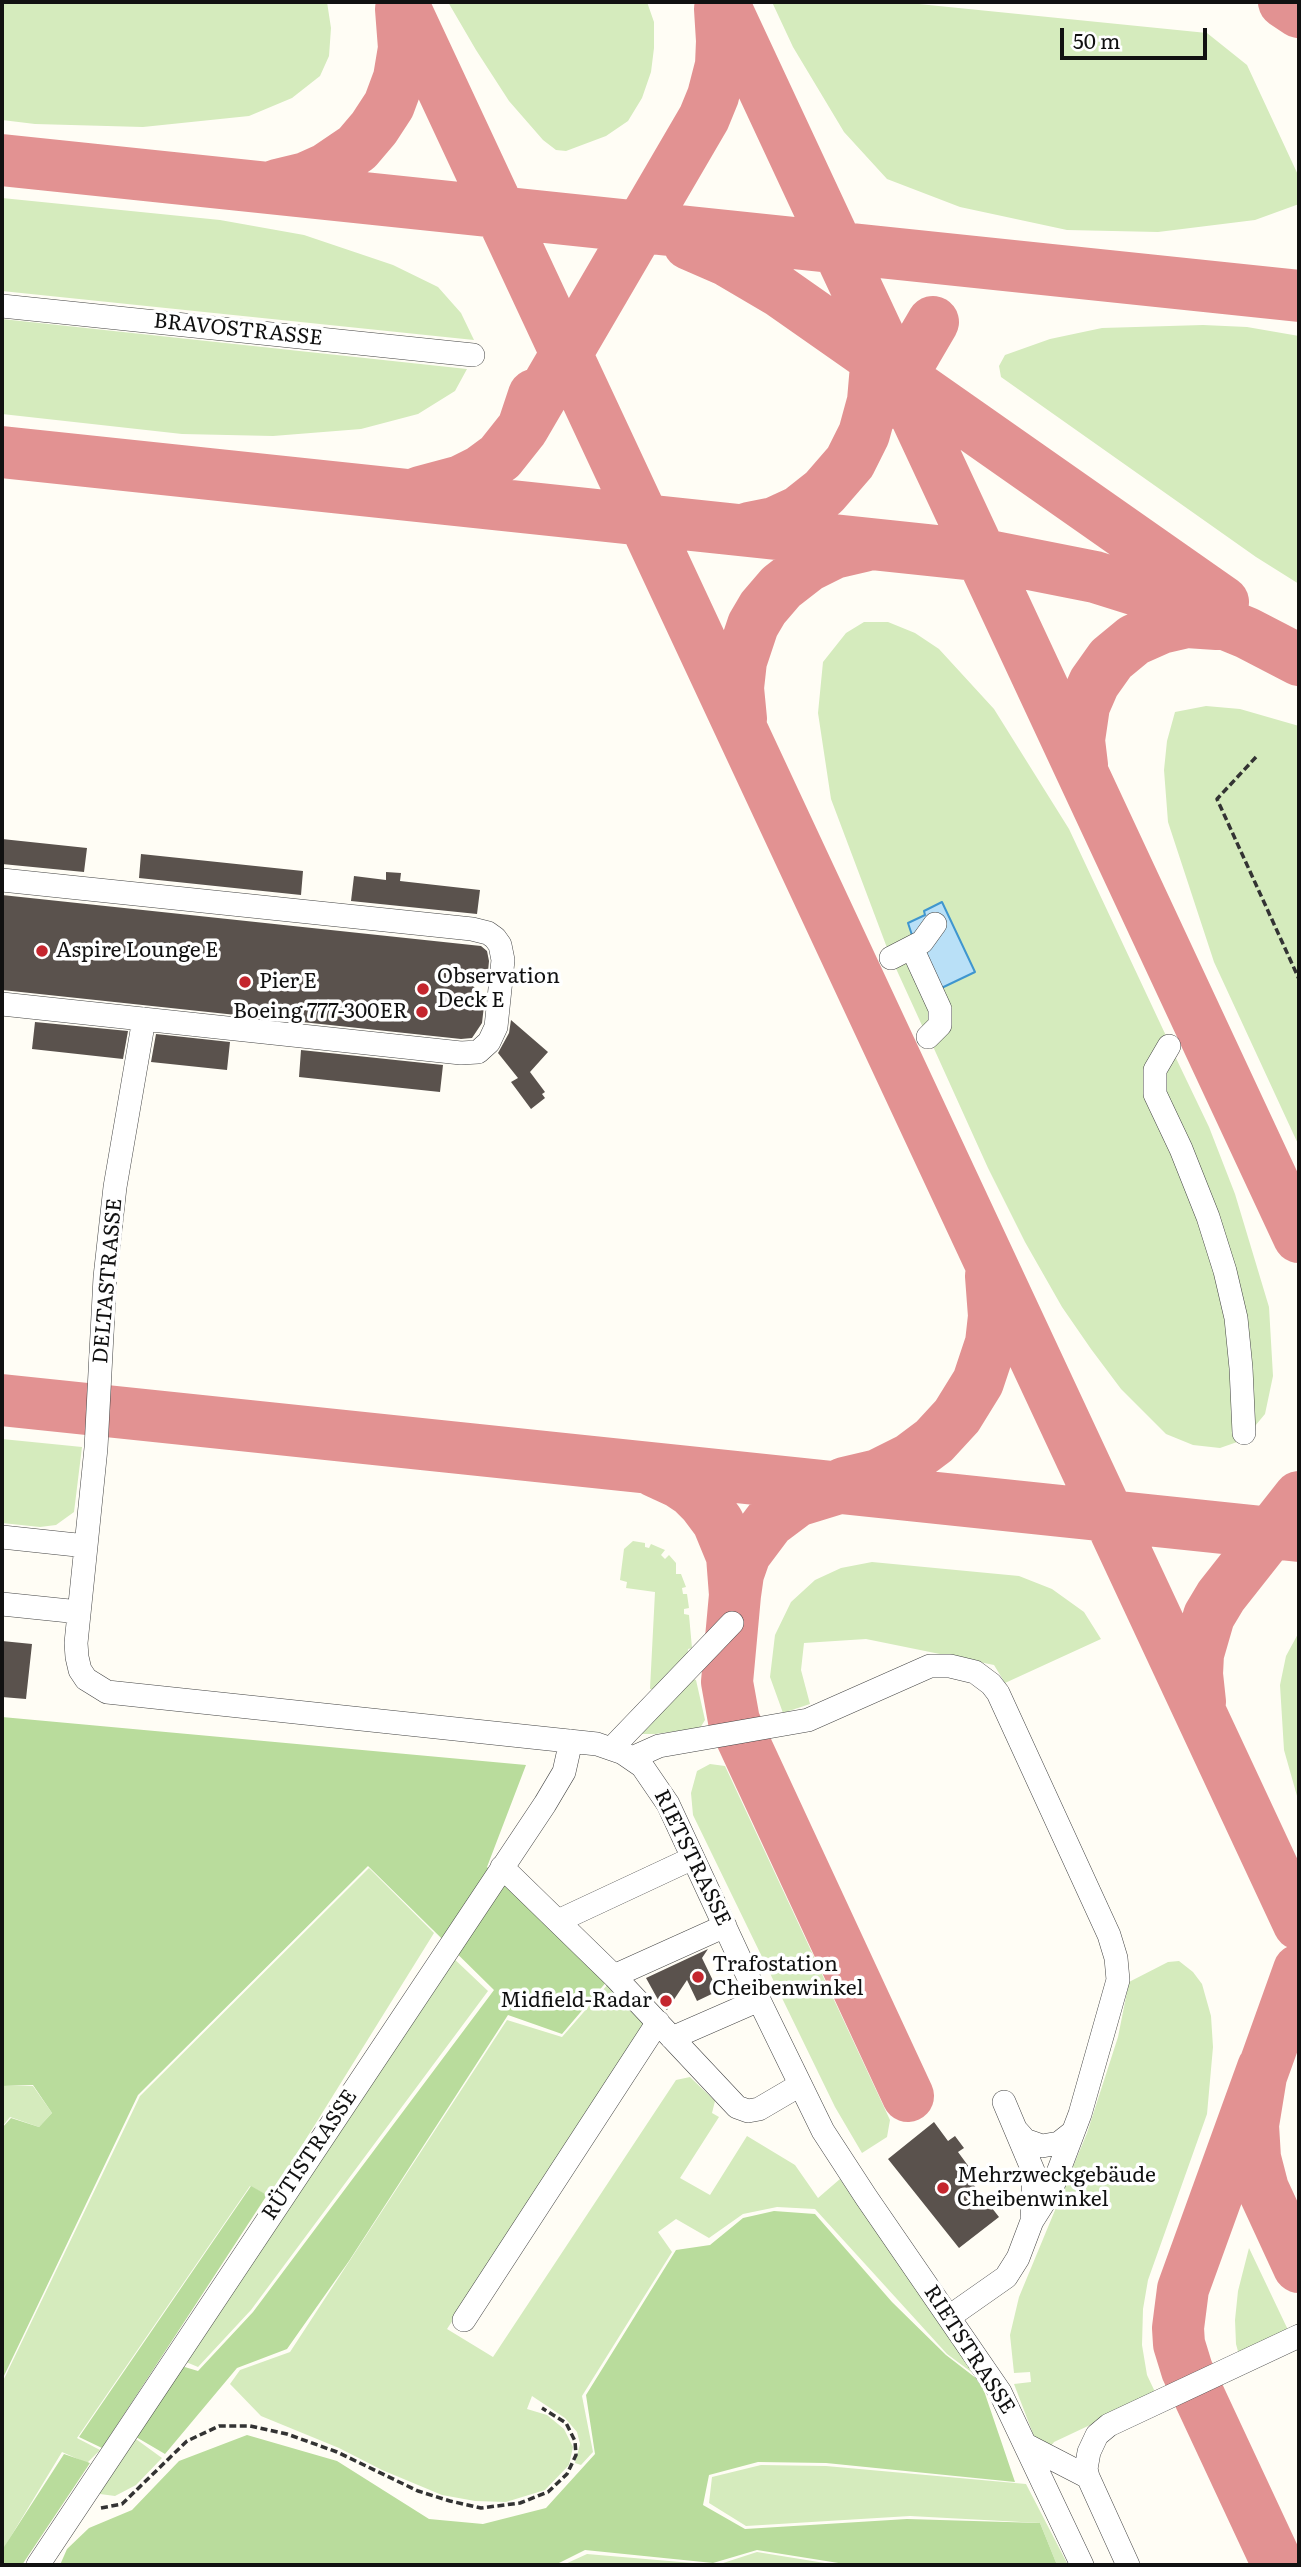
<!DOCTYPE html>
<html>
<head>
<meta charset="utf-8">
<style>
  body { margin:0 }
  #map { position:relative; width:1301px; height:2567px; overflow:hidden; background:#fffdf5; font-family:Literata,serif }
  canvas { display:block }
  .frame { position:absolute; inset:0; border:4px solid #111; pointer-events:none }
  .scale { position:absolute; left:1060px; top:28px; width:147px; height:32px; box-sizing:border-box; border:4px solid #111; border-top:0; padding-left:9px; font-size:21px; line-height:24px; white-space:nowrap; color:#111; -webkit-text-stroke:5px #fff; paint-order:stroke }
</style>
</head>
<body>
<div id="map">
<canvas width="1301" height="2567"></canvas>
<div class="frame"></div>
<div class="scale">50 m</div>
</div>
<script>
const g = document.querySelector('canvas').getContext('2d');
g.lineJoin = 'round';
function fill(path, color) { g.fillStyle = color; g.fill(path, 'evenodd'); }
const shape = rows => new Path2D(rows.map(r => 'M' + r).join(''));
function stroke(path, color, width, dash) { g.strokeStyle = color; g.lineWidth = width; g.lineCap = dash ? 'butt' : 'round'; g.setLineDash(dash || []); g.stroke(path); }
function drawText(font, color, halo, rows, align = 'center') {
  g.font = font + ' Literata,serif'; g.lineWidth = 7; g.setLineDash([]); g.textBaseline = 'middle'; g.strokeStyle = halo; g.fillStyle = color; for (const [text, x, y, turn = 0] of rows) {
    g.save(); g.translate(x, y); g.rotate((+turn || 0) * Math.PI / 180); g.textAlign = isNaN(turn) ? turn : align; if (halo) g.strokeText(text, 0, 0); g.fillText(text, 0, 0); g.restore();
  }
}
fill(shape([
  [2,2,327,2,331,28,329,56,320,76,292,98,249,116,143,127,35,124,2,120],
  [448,2,647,2,654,22,654,48,651,72,642,98,628,121,606,136,566,151,556,150,543,140,509,101,476,50],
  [772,2,899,2,1207,33,1247,65,1299,177,1299,204,1255,220,1158,232,1067,230,960,207,887,179,844,132,793,47],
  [2,198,220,220,304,235,393,265,438,287,461,313,474,340,2,291],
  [2,319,467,369,455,391,418,414,361,429,273,436,182,434,2,414],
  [1203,325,1247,327,1299,336,1299,584,1256,557,1001,377,999,366,1005,355,1050,339,1102,328],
  [864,622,888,622,915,633,939,649,994,709,1069,829,1168,1040,1156,1052,1168,1135,1230,1316,1240,1441,1220,1448,1193,1445,1166,1434,1121,1389,1091,1349,1062,1307,1025,1242,988,1168,931,1042,924,928,889,953,831,799,818,713,823,662,846,633],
  [1206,706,1240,709,1299,726,1299,1146,1214,962,1168,822,1164,770,1167,741,1175,712],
  [907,960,934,1006,925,1032,893,962],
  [1174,1054,1209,1127,1235,1194,1269,1307,1273,1376,1265,1414,1255,1426,1186,1150,1159,1072],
  [2,1439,82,1447,74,1512,56,1525,40,1527,2,1523],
  [633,1541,645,1543,645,1547,649,1548,651,1544,665,1550,661,1555,665,1559,669,1555,676,1563,676,1574,681,1574,686,1587,682,1588,683,1594,687,1594,689,1608,684,1609,684,1614,689,1615,692,1648,688,1649,687,1661,657,1689,650,1689,655,1592,626,1588,627,1582,620,1580,624,1549],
  [872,1562,1019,1576,1052,1589,1084,1612,1101,1639,1005,1683,994,1665,866,1639,804,1643,801,1670,810,1704,783,1713,770,1677,775,1635,791,1602,815,1580,841,1568],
  [1299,1632,1299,1803,1284,1750,1280,1685,1286,1656],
  [690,1678,696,1680,705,1720,700,1728,655,1734,642,1734,642,1729],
  [710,1764,725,1766,890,2120,887,2137,862,2153,835,2107,693,1815,691,1793,697,1771],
  [369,1868,434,1933,270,2197,250,2186,77,2438,100,2450,87,2463,62,2452,2,2551,2,2383,140,2096],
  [449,1954,488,1991,251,2310,198,2367,179,2359],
  [1179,1961,1193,1972,1202,1984,1211,2016,1213,2047,1207,2114,1148,2280,1143,2309,1142,2345,1147,2375,1156,2394,1054,2442,1051,2446,1035,2439,1014,2384,1031,2382,1030,2372,1014,2373,1010,2335,1019,2297,1087,2133,1118,2037,1129,1982,1168,1962],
  [609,1983,647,2020,645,2029,447,2329,493,2357,676,2080,690,2077,715,2101,712,2113,719,2117,680,2178,710,2195,747,2136,795,2165,818,2198,840,2179,974,2374,947,2354,815,2209,777,2207,743,2214,709,2238,676,2219,658,2232,672,2252,582,2396,593,2452,581,2465,575,2463,580,2444,577,2432,565,2418,532,2396,527,2409,547,2415,564,2429,573,2447,569,2465,545,2490,506,2502,475,2501,442,2495,382,2470,339,2448,261,2416,230,2384,240,2370,290,2352,507,2020,562,2037],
  [2,2086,33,2086,52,2113,39,2127,10,2117,2,2127],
  [1249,2248,1289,2332,1239,2355,1236,2344,1235,2320,1238,2291],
  [129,2434,162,2458,136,2485,115,2496,100,2494,100,2476],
  [761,2465,826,2466,1026,2484,1068,2565,1057,2565,1040,2523,910,2516,746,2526,709,2503,712,2477],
  [757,2552,837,2565,717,2565],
  [587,2554,716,2565,563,2565]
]), '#d5ebbd');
fill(shape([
  [2,1717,526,1765,487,1867,608,1980,562,2034,508,2015,349,2261,287,2349,237,2368,165,2454,131,2434,178,2365,198,2371,253,2312,494,1990,368,1866,138,2095,2,2380,2,2188,4,2187,2,2128,11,2118,39,2127,52,2113,33,2085,2,2086],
  [251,2186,267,2195,102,2448,79,2437],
  [774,2211,815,2214,892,2302,946,2355,981,2382,1015,2482,826,2463,758,2462,709,2475,703,2505,745,2529,907,2519,1040,2523,1057,2565,851,2565,757,2550,713,2563,585,2550,555,2565,60,2565,67,2549,89,2528,132,2510,179,2461,247,2435,337,2461,429,2519,483,2524,546,2508,595,2454,586,2395,676,2250,710,2245,743,2218],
  [64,2454,90,2463,22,2565,2,2565,2,2550]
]), '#b9dc9c');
const water = shape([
  [942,902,975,972,931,993,908,923,925,915,924,911,942,902]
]);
fill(water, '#b9e0f7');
stroke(water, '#3f96cf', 2);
stroke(shape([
  [402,2,1299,1924],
  [723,2,1299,1237],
  [1284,2,1299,12],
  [2,160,1299,296],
  [277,185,306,178,326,169,357,148,374,128,389,105,399,78,404,48,401,9],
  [689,244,728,261,779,291,1223,602],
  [885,404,933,322],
  [523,428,704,118,713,96,721,65,722,41,720,9],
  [2,452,994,557,1095,577,1162,598,1247,633,1299,660],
  [420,492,461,481,481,471,500,457,523,428,534,395],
  [749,528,774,523,800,511,824,492,850,462,864,434,873,401,876,366,872,336],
  [741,719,738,688,741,661,753,625,763,608,781,587,808,566,834,553,864,546],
  [1082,765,1079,740,1084,706,1094,683,1111,659,1134,640,1161,628,1187,622,1217,624],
  [2,1400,1299,1536],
  [654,1471,680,1483,692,1491,703,1502,718,1522,732,1556,735,1595,738,1574,745,1554,769,1522,797,1501,836,1489],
  [844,1483,878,1475,910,1459,934,1441,957,1416,978,1382,991,1343,994,1316,991,1276],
  [735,1595,727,1682,734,1721,908,2096],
  [1200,1702,1197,1674,1198,1654,1209,1616,1221,1596,1299,1497],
  [1299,1970,1261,2076,1253,2125,1255,2158,1263,2189,1299,2267],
  [1263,2068,1183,2289,1178,2328,1179,2344,1187,2370,1278,2565]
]), '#e29292', 52);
fill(shape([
  [2,839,87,848,84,872,2,864],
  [141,854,303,871,301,895,139,878],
  [386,872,401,873,400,881,480,890,477,914,351,901,354,876,386,880],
  [2,895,481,946,487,951,489,961,487,982,465,979,485,997,482,1023,472,1038,461,1039,2,990],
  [511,1020,548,1052,530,1072,545,1092,542,1094,545,1098,531,1109,511,1082,518,1078,498,1053,509,1033],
  [35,1022,128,1031,123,1059,32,1049],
  [156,1034,230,1042,227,1070,151,1062],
  [301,1050,443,1065,440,1092,299,1077],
  [2,1641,32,1644,26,1699,2,1697],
  [708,1949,702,1958,718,1991,697,2001,687,1980,667,2010,661,2005,646,1978],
  [934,2122,948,2141,955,2136,964,2148,958,2152,972,2171,966,2175,999,2217,959,2248,888,2159]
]), '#5a524d');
const minor = shape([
  [2,306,473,355],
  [2,880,472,929,488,933,495,938,500,945,503,960,496,1027,489,1042,478,1052,461,1053,2,1004],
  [912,948,940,1009,940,1025,928,1037],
  [891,958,922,942,935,924],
  [1169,1046,1155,1070,1155,1094,1181,1149,1208,1217,1225,1271,1236,1318,1241,1368,1244,1433],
  [2,1537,86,1546,76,1643,77,1657,80,1670,86,1679,107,1692,597,1744,623,1753,642,1766,668,1804,759,2000,823,2131,866,2197,1000,2392,1082,2565],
  [86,1546,96,1448,105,1277,115,1187,144,1019],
  [2,1604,79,1612],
  [612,1748,732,1623],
  [632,1758,659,1746,808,1720,930,1666,950,1666,975,1672,991,1684,998,1693,1109,1935,1116,1958,1118,1980,1080,2114,1051,2191,1032,2221,1018,2258,1006,2277,949,2317],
  [502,1867,614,1976,737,2107,748,2111,759,2109,800,2085],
  [558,1921,693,1858],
  [614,1976,725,1926],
  [672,2038,759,2000],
  [1004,2102,1034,2173,1032,2218],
  [1017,2131,1025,2140,1042,2146,1059,2143,1073,2132],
  [464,2320,658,2022],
  [1026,2445,1088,2477],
  [38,2565,545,1804,564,1772,571,1741],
  [1128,2565,1088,2477,1086,2469,1089,2452,1097,2435,1109,2425,1299,2336]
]);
stroke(minor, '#444', 24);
stroke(shape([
  [1256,757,1217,799,1299,979],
  [101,2508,122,2504,187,2441,219,2426,250,2426,287,2434,337,2452,418,2491,450,2501,481,2508,520,2503,548,2492,567,2474,576,2455,575,2441,566,2423,542,2408]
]), '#333', 3.5, [7, 3.5]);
stroke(minor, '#fff', 23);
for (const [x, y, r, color] of [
  [42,951,7,"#c4262e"],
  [245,982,7,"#c4262e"],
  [423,989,7,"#c4262e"],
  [422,1012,7,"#c4262e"],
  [698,1977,7,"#c4262e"],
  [666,2001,7,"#c4262e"],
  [943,2188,7,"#c4262e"]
]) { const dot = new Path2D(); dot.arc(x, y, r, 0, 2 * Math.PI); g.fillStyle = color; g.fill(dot); stroke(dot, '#fff', 2.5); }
drawText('21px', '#111', '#fff', [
  ["BRAVOSTRASSE",238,330,6],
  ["DELTASTRASSE",108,1281,-85],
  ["RIETSTRASSE",692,1858,64],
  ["RÜTISTRASSE",310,2155,-56],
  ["RIETSTRASSE",969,2350,57]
]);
drawText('21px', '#111', '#fff', [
  ["Aspire Lounge E",56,951],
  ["Observation",437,977],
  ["Deck E",437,1001],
  ["Pier E",259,982],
  ["Boeing 777-300ER",408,1012,"right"],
  ["Trafostation",712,1965],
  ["Cheibenwinkel",712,1989],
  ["Midfield-Radar",652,2001,"right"],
  ["Mehrzweckgebäude",957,2176],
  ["Cheibenwinkel",957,2200]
], 'left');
</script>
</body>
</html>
